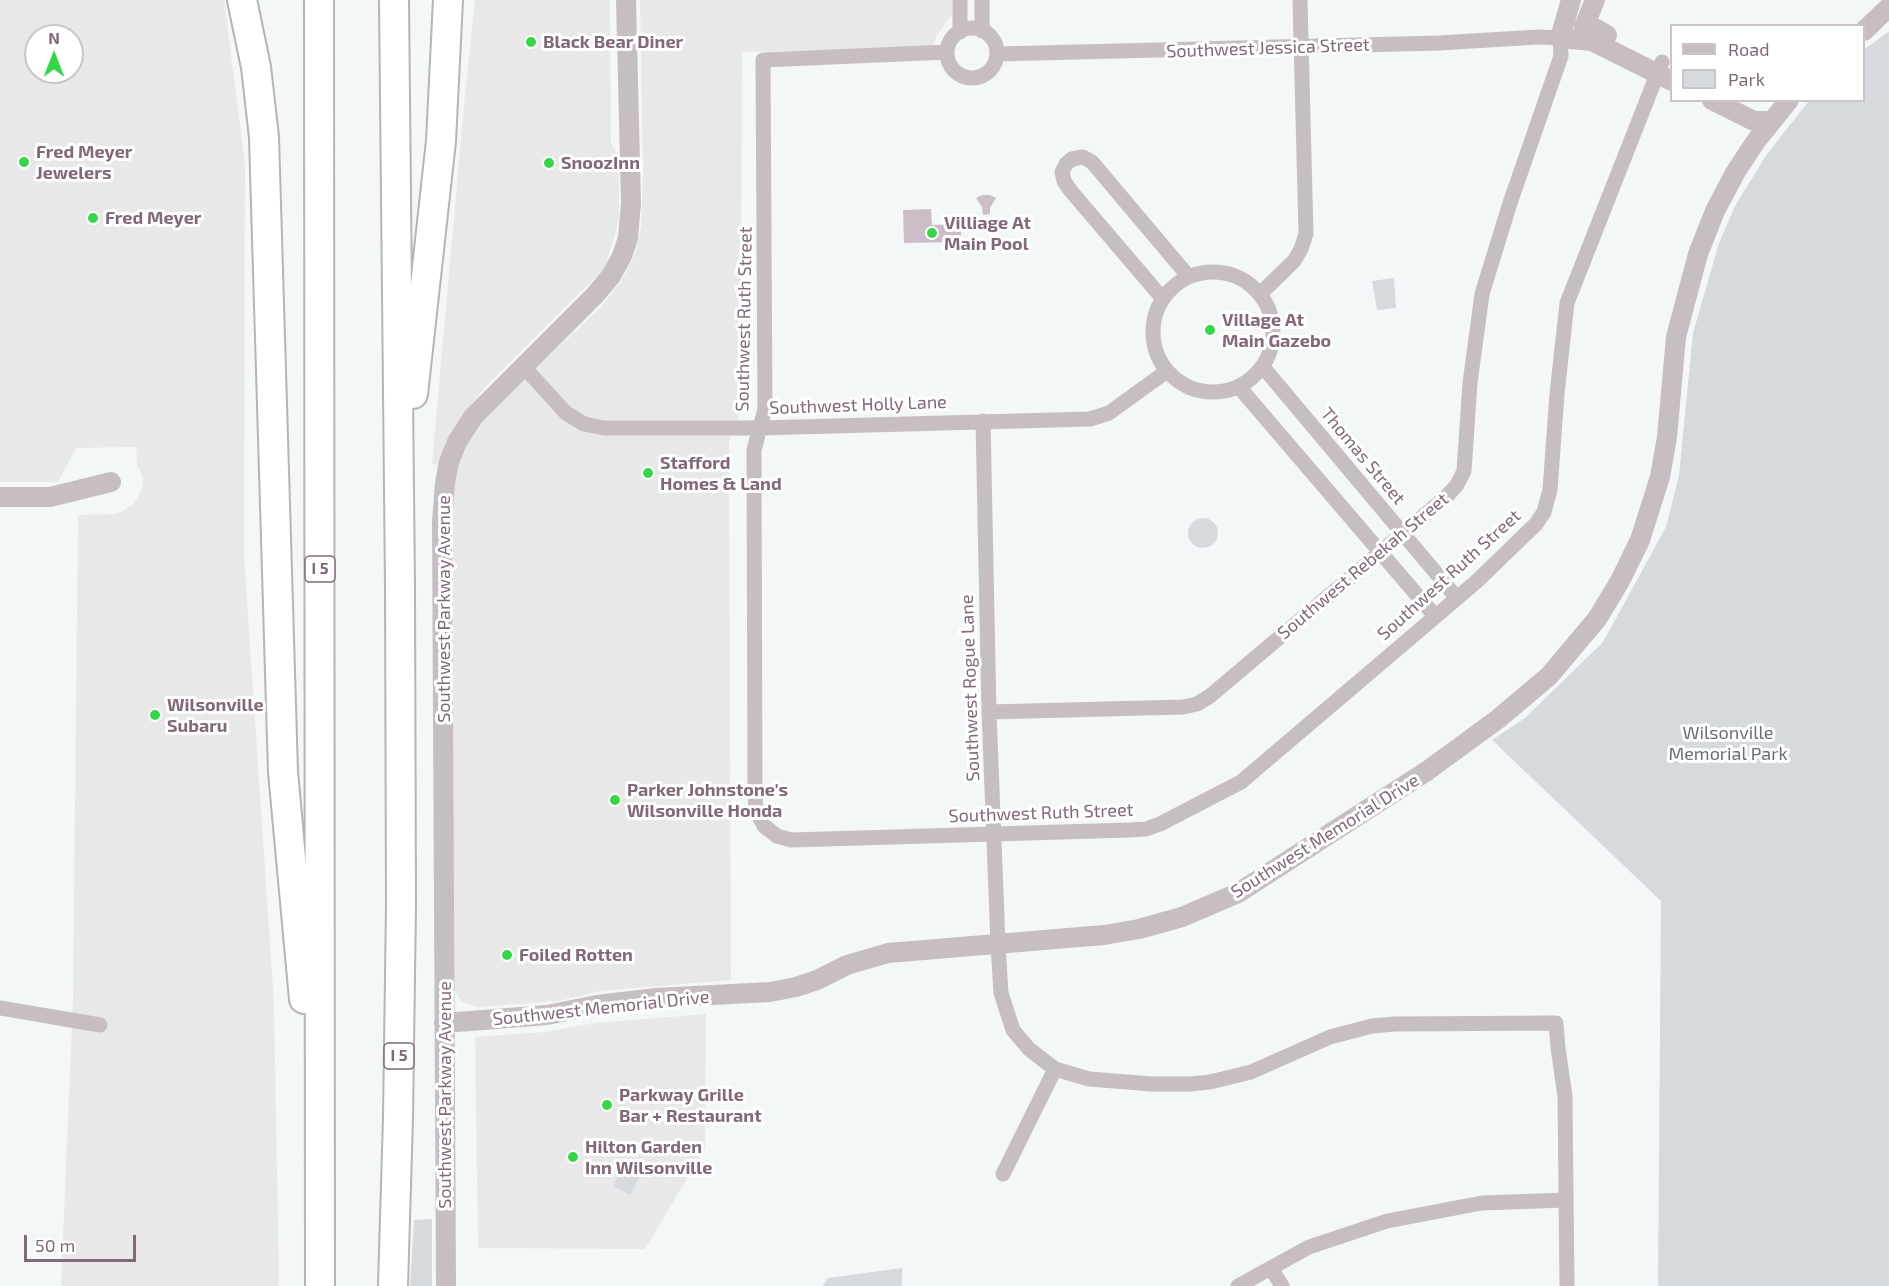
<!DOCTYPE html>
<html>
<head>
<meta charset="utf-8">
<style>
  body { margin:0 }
  #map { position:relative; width:1889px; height:1286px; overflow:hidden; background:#f4f7f7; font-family:"Exo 2",sans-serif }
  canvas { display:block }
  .legend { position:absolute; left:1670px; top:24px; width:195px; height:78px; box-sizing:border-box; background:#fff; border:2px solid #cdc3ca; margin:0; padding:8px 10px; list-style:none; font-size:18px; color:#83687a }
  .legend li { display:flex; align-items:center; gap:12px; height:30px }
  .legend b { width:30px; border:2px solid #cdc3ca }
  .north { position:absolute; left:24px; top:24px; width:60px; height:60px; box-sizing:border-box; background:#fff; border:2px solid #cdc3ca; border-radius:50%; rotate:0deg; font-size:16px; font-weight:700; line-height:24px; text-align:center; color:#83687a }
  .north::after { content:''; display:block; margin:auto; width:21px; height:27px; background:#35d747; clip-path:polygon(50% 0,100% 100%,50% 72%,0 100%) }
  .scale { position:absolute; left:24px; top:1235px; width:112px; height:27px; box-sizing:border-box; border:3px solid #83687a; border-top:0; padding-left:8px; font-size:18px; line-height:21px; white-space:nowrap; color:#83687a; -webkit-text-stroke:4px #fff; paint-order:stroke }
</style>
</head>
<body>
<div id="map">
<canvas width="1889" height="1286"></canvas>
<ul class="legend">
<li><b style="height:8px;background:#c6bec3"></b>Road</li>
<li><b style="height:16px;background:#d6dade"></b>Park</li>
</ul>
<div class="north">N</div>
<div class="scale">50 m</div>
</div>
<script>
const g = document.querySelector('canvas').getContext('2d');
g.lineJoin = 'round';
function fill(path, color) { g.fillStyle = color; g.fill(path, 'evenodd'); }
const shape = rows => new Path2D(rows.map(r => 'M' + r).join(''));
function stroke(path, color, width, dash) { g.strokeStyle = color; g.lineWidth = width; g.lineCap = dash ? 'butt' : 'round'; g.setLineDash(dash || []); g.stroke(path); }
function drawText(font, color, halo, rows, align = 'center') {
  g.font = font + ' "Exo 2",sans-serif'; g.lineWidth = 6; g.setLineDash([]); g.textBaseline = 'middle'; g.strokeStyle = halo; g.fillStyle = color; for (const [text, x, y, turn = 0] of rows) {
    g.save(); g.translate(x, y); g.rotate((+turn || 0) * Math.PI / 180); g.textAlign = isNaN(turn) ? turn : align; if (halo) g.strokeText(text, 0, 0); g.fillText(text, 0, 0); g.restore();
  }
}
fill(shape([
  [0,0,224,0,245,164,244,556,274,1003,279,1286,61,1286,73,1000,78,515,117,514,134,504,142,489,143,478,137,464,136,447,76,448,58,482,0,482],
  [36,36,72,36,72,72,36,72],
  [475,0,610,0,611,143,617,155,619,178,619,220,605,268,489,383,470,406,451,433,439,465,432,464,464,105],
  [640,0,952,0,952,14,936,37,932,48,742,52,740,414,729,441,731,980,600,991,559,1001,478,1007,462,1002,453,987,452,690,453,510,455,475,463,447,482,419,600,308,622,280,635,254,641,227,643,171],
  [706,1014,705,1148,645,1249,478,1248,475,1037,545,1032,595,1023]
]), '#e8e8e9');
fill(shape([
  [1889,31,1889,1286,1658,1286,1661,901,1492,740,1525,718,1603,642,1666,527,1679,475,1693,333,1719,243,1735,206,1767,154,1809,101,1864,100,1864,50],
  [1394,278,1396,308,1377,310,1372,281],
  '1188 533a15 15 0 1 1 30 0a15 15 0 1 1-30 0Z',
  [622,1169,639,1178,630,1195,613,1186],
  [432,1219,432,1286,410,1286,414,1220],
  [902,1268,902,1286,823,1286,828,1278]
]), '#d6dade');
fill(shape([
  [982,195,990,195,996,198,990,208,990,214,983,215,982,207,976,198],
  [931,209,932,225,961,224,961,242,904,243,903,210]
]), '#ccbec9');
const motorway = shape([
  [242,0,256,67,264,137,283,772,304,999],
  [319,0,320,1286],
  [413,394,441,141,448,0],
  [393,1286,398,1118,401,905,400,586,394,0]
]);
stroke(motorway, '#b9b2b7', 32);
stroke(shape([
  [960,0,960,32],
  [982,0,982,31],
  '947 53a25 25 0 1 1 50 0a25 25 0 1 1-50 0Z',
  [947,52,763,60,765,409,754,450,755,793,756,810,764,826,777,836,791,840,1130,830,1146,829,1160,824,1241,782,1476,582,1536,524,1544,512,1550,490,1557,394,1567,303,1662,62],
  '1153 332a60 60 0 1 1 120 0a60 60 0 1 1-120 0Z',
  [1260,294,1294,261,1301,249,1306,234,1300,0],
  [1163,299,1070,190,1064,181,1062,172,1066,164,1072,159,1083,157,1092,162,1189,277],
  [523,366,566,413,584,424,604,428,760,428,1090,419,1109,413,1167,371],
  [1263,367,1457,598],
  [1239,387,1435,616],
  [983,421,989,712,998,944,1001,993,1013,1030,1029,1049,1055,1069,1089,1079,1152,1084,1190,1084,1210,1082,1251,1072,1330,1037,1372,1026,1395,1024,1556,1023,1558,1048,1565,1096,1567,1286],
  [989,712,1183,707,1197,704,1210,696,1446,497,1457,485,1464,471,1470,383,1482,294,1510,203,1561,56,1560,38,1539,37,1439,43,997,54],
  [0,1008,100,1025],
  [1003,1174,1055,1069],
  [1271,1268,1282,1286],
  [1238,1286,1309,1247,1387,1221,1482,1203,1565,1200]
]), '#c6bec3', 15);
stroke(shape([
  [1571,0,1560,38,1592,41,1672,81],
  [1595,0,1584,27,1597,29,1607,35],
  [1864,31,1889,7],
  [1712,100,1754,121,1772,121],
  [0,497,50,497,111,482],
  [444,1023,547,1015,597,1005,656,998,770,992,796,987,817,980,847,965,888,953,1104,935,1139,929,1182,917,1238,893,1427,771,1498,719,1549,676,1597,619,1620,581,1640,540,1660,477,1667,437,1676,337,1698,254,1715,211,1735,173,1756,141,1789,100],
  [446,1286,442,522,445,483,449,462,457,442,473,417,595,295,611,276,622,256,628,238,631,203,626,0]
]), '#c6bec3', 20);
stroke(motorway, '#fff', 28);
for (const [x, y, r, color] of [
  [531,42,6,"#35d747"],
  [24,162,6,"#35d747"],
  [549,163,6,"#35d747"],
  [93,218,6,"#35d747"],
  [932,233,6,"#35d747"],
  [1210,330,6,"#35d747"],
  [648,473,6,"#35d747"],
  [155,715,6,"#35d747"],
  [615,800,6,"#35d747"],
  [507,955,6,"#35d747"],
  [607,1105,6,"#35d747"],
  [573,1157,6,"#35d747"]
]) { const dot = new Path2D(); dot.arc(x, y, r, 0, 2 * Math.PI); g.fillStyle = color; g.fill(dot); stroke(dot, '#fff', 2); }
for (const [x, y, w] of [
  [320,569,30],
  [399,1056,30]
]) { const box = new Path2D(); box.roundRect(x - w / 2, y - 13, w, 26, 4.5); g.fillStyle = '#fff'; g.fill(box); stroke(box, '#83687a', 1.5); }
drawText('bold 16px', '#83687a', null, [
  ["I 5",320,569],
  ["I 5",399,1056]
]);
drawText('bold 18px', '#83687a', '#fff', [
  ["Black Bear Diner",543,42],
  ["Fred Meyer",36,152],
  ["Jewelers",36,173],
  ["SnoozInn",561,163],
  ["Fred Meyer",105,218],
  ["Villiage At",944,223],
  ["Main Pool",944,244],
  ["Village At",1222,320],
  ["Main Gazebo",1222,341],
  ["Stafford",660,463],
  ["Homes & Land",660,484],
  ["Wilsonville",167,705],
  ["Subaru",167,726],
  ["Parker Johnstone's",627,790],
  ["Wilsonville Honda",627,811],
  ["Foiled Rotten",519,955],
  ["Parkway Grille",619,1095],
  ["Bar + Restaurant",619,1116],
  ["Hilton Garden",585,1147],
  ["Inn Wilsonville",585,1168]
], 'left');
drawText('18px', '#83687a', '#fff', [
  ["Southwest Jessica Street",1268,48,-2],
  ["Southwest Ruth Street",744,319,-89],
  ["Southwest Holly Lane",858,405,-2],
  ["Thomas Street",1363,456,50],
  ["Southwest Rebekah Street",1363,566,-40],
  ["Southwest Ruth Street",1449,575,-42],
  ["Southwest Parkway Avenue",444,609,-90],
  ["Southwest Rogue Lane",970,688,-92],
  ["Southwest Ruth Street",1041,813,-2],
  ["Southwest Memorial Drive",1325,836,-32],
  ["Southwest Memorial Drive",601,1008,-6],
  ["Southwest Parkway Avenue",445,1095,-90]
]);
drawText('18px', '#676d7b', '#fff', [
  ["Wilsonville",1728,733],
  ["Memorial Park",1728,754]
]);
</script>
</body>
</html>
